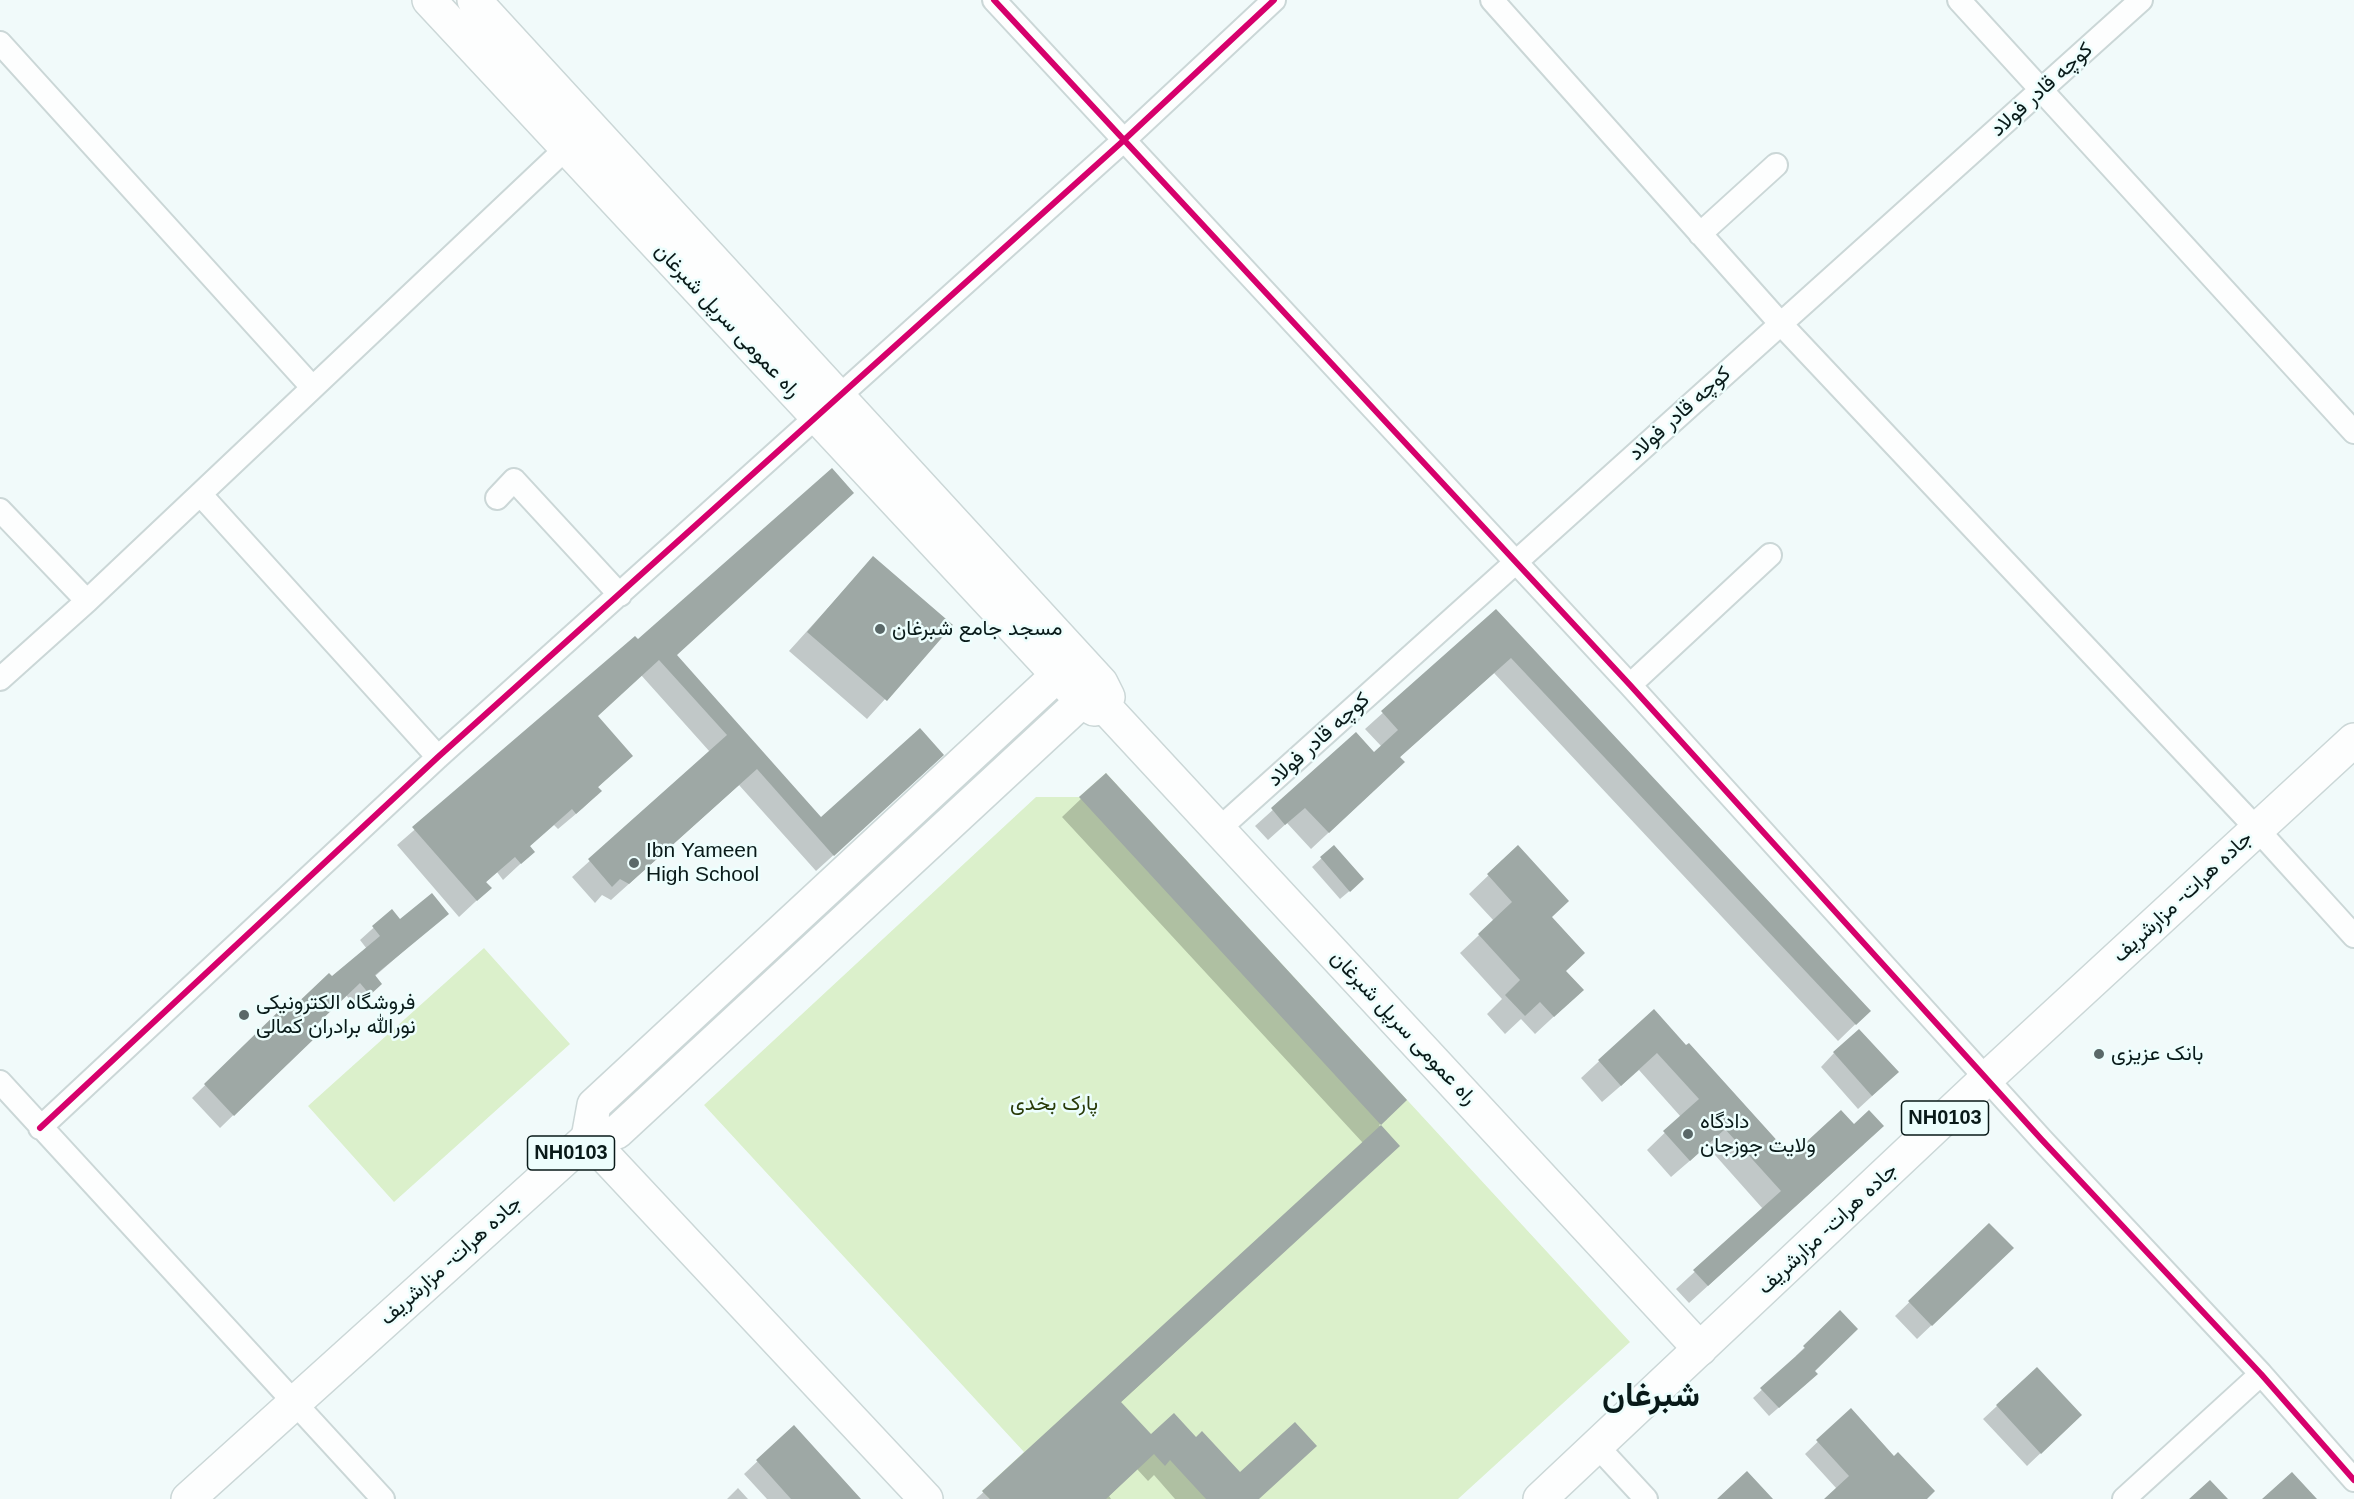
<!DOCTYPE html>
<html>
<head>
<meta charset="utf-8">
<style>
  body { margin:0 }
  canvas { display:block; background:#f1fafa }
</style>
</head>
<body>
<canvas width="2354" height="1499"></canvas>
<script>
const g = document.querySelector('canvas').getContext('2d');
g.lineJoin = 'round';
function fill(path, color) { g.fillStyle = color; g.fill(path, 'evenodd'); }
const shape = rows => new Path2D(rows.map(r => 'M' + r).join(''));
function stroke(path, color, width, dash) { g.strokeStyle = color; g.lineWidth = width; g.lineCap = dash ? 'butt' : 'round'; g.setLineDash(dash || []); g.stroke(path); }
function drawText(font, color, halo, rows, align = 'center') {
  g.font = font + ' Helvetica,Vazirmatn,sans-serif'; g.lineWidth = 5; g.setLineDash([]); g.textBaseline = 'middle'; g.strokeStyle = halo; g.fillStyle = color; for (const [text, x, y, turn = 0] of rows) {
    g.save(); g.translate(x, y); g.rotate((+turn || 0) * Math.PI / 180); g.textAlign = isNaN(turn) ? turn : align; if (halo) g.strokeText(text, 0, 0); g.fillText(text, 0, 0); g.restore();
  }
}
fill(shape([
  [1106,773,1630,1342,1458,1499,990,1499,982,1491,1024,1452,704,1105,1036,797,1079,797],
  [484,948,570,1044,394,1202,308,1106]
]), '#dbf0cb');
fill(shape([
  [873,558,951,626,867,719,789,651],
  [1496,611,1869,1011,1838,1041,1494,673,1399,758,1386,779,1311,849,1287,823,1268,840,1255,826,1356,735,1374,754,1382,747,1365,729],
  [635,638,676,655,821,819,925,772,816,871,739,785,611,900,602,895,595,903,572,877,710,752,641,675,597,716,631,756,597,788,600,791,583,808,558,829,554,825,529,847,533,852,503,880,497,872,485,883,490,888,459,917,397,845],
  [1106,775,1387,1119,1379,1125,1398,1146,1120,1403,1151,1436,1196,1439,1259,1499,1175,1499,1154,1475,1148,1481,1137,1469,1109,1496,1111,1499,976,1499,1363,1143,1062,817],
  [1334,847,1353,888,1340,899,1312,867],
  [1518,847,1564,972,1563,1008,1535,1034,1521,1019,1505,1034,1487,1014,1502,999,1460,953,1494,921,1469,894],
  [391,912,400,922,447,913,374,977,380,984,356,1007,346,995,308,1031,314,1037,220,1128,192,1098,285,1007,290,1012,367,949,360,940],
  [1653,1011,1791,1158,1864,1144,1689,1303,1676,1289,1763,1209,1707,1146,1671,1177,1647,1150,1681,1117,1639,1070,1602,1102,1581,1078],
  [1834,1053,1883,1086,1858,1109,1821,1067],
  [1989,1225,1998,1262,1917,1339,1895,1316],
  [1840,1312,1807,1383,1769,1416,1753,1398,1797,1357,1796,1356],
  [1997,1406,2066,1429,2027,1466,1983,1419],
  [1851,1410,1894,1458,1925,1499,1826,1499,1837,1489,1805,1454],
  [794,1427,859,1499,767,1499,744,1474],
  [738,1488,748,1499,727,1499]
]), '#0003');
fill(shape([
  [832,468,854,493,677,655,821,817,920,728,944,755,834,856,757,769,629,884,620,879,612,887,588,859,727,735,659,660,598,716,633,756,598,787,602,791,576,814,572,809,530,846,535,852,521,864,515,857,486,882,492,888,477,901,412,827,635,636,638,639],
  [873,556,953,625,887,701,807,632],
  [1496,609,1871,1011,1856,1025,1511,658,1400,757,1405,762,1329,833,1305,808,1285,825,1271,808,1356,732,1374,752,1398,730,1381,711],
  [1106,773,1407,1100,1381,1125,1079,797],
  [1334,845,1364,879,1350,892,1320,857],
  [1518,845,1569,901,1552,917,1585,953,1566,971,1584,990,1554,1017,1540,1002,1525,1016,1505,995,1520,980,1478,934,1512,902,1487,874],
  [432,893,449,914,375,975,382,984,370,995,360,983,310,1031,316,1037,234,1116,204,1084,285,1005,290,1010,329,973,332,976,380,936,372,926,392,909,400,919],
  [1654,1009,1686,1045,1689,1043,1791,1156,1841,1110,1854,1124,1869,1110,1884,1126,1708,1286,1693,1270,1781,1191,1725,1129,1690,1161,1663,1131,1699,1099,1657,1053,1621,1086,1598,1060],
  [1859,1029,1899,1072,1872,1096,1833,1052],
  [1381,1125,1400,1146,1121,1402,1151,1434,1174,1413,1196,1437,1202,1431,1240,1472,1295,1422,1317,1446,1259,1499,1206,1499,1170,1460,1165,1466,1154,1454,1106,1499,990,1499,982,1491],
  [1989,1223,2014,1248,1932,1326,1908,1301],
  [1840,1310,1858,1329,1815,1371,1818,1374,1779,1408,1760,1388,1805,1348,1803,1346],
  [2037,1367,2082,1415,2041,1454,1996,1405],
  [1851,1408,1894,1456,1898,1452,1935,1491,1927,1499,1824,1499,1849,1476,1816,1440],
  [794,1425,861,1499,791,1499,756,1460],
  [1747,1471,1773,1499,1717,1499],
  [2292,1472,2317,1499,2262,1499],
  [2210,1480,2228,1499,2189,1499]
]), '#9ea8a5');
const minor = shape([
  [994,0,1630,685,2042,1140,2261,1374,2354,1480],
  [1492,0,1780,323,2257,829,2354,936],
  [1959,0,2354,432],
  [0,43,312,387],
  [1700,234,1776,165],
  [201,495,438,757],
  [497,498,514,480,620,595],
  [0,510,87,601],
  [0,679,87,601,577,138],
  [1630,685,1770,555],
  [1219,829,2141,0],
  [0,1082,383,1499],
  [40,1128,438,757,1123,141,1274,0],
  [1597,1446,1646,1499],
  [2124,1499,2261,1374]
]);
const primary = shape([
  [429,0,1082,701,1094,709,1105,707],
  [474,0,1101,683,1108,697,1105,707],
  [1077,657,594,1105,588,1138,617,1132,1082,701],
  [1105,707,1700,1349]
]);
const trunk = shape([
  [188,1499,588,1138,926,1499],
  [1540,1499,1986,1079,2354,740]
]);
stroke(minor, '#cbd7d7', 26);
stroke(primary, '#cbd7d7', 36);
stroke(trunk, '#cbd7d7', 36);
stroke(minor, '#fdfefe', 22);
stroke(primary, '#fdfefe', 33);
stroke(trunk, '#fdfefe', 33);
stroke(shape([
  [994,0,1630,685,2042,1140,2261,1374,2354,1480],
  [40,1128,438,757,1123,141,1274,0]
]), '#d6006c', 6);
for (const [x, y, r, color] of [
  [880,629,6,"#5a6868"],
  [634,863,6,"#5a6868"],
  [244,1015,6,"#5a6868"],
  [2099,1054,6,"#5a6868"],
  [1688,1134,6,"#5a6868"]
]) { const dot = new Path2D(); dot.arc(x, y, r, 0, 2 * Math.PI); g.fillStyle = color; g.fill(dot); stroke(dot, '#edfefd', 2); }
for (const [x, y, w] of [
  [1945,1118,87],
  [571,1153,87]
]) { const box = new Path2D(); box.roundRect(x - w / 2, y - 17, w, 34, 4.5); g.fillStyle = '#edfefd'; g.fill(box); stroke(box, '#091a19', 1.5); }
drawText('bold 20px', '#091a19', null, [
  ["NH0103",1945,1118],
  ["NH0103",571,1153]
]);
drawText('21px', '#091a19', '#edfefd', [
  ["کوچه قادر فولاد",2042,90,-42],
  ["راه عمومی سرپل شبرغان",727,321,47],
  ["کوچه قادر فولاد",1680,414,-42],
  ["کوچه قادر فولاد",1319,740,-42],
  ["جاده هرات- مزارشریف",2183,897,-43],
  ["راه عمومی سرپل شبرغان",1403,1028,47],
  ["جاده هرات- مزارشریف",1828,1229,-43],
  ["جاده هرات- مزارشریف",451,1261,-42]
]);
drawText('21px', '#091a19', '#edfefd', [
  ["مسجد جامع شبرغان",892,629],
  ["Ibn Yameen",646,851],
  ["High School",646,875],
  ["فروشگاه الکترونیکی",256,1003],
  ["نورالله برادران کمالی",256,1027],
  ["بانک عزیزی",2111,1054],
  ["دادگاه",1700,1122],
  ["ولایت جوزجان",1700,1146]
], 'left');
drawText('21px', '#283a08', '#edfefd', [
  ["پارک بخدی",1054,1104]
]);
drawText('bold 33px', '#091a19', '#edfefd', [
  ["شبرغان",1651,1397]
]);
</script>
</body>
</html>
